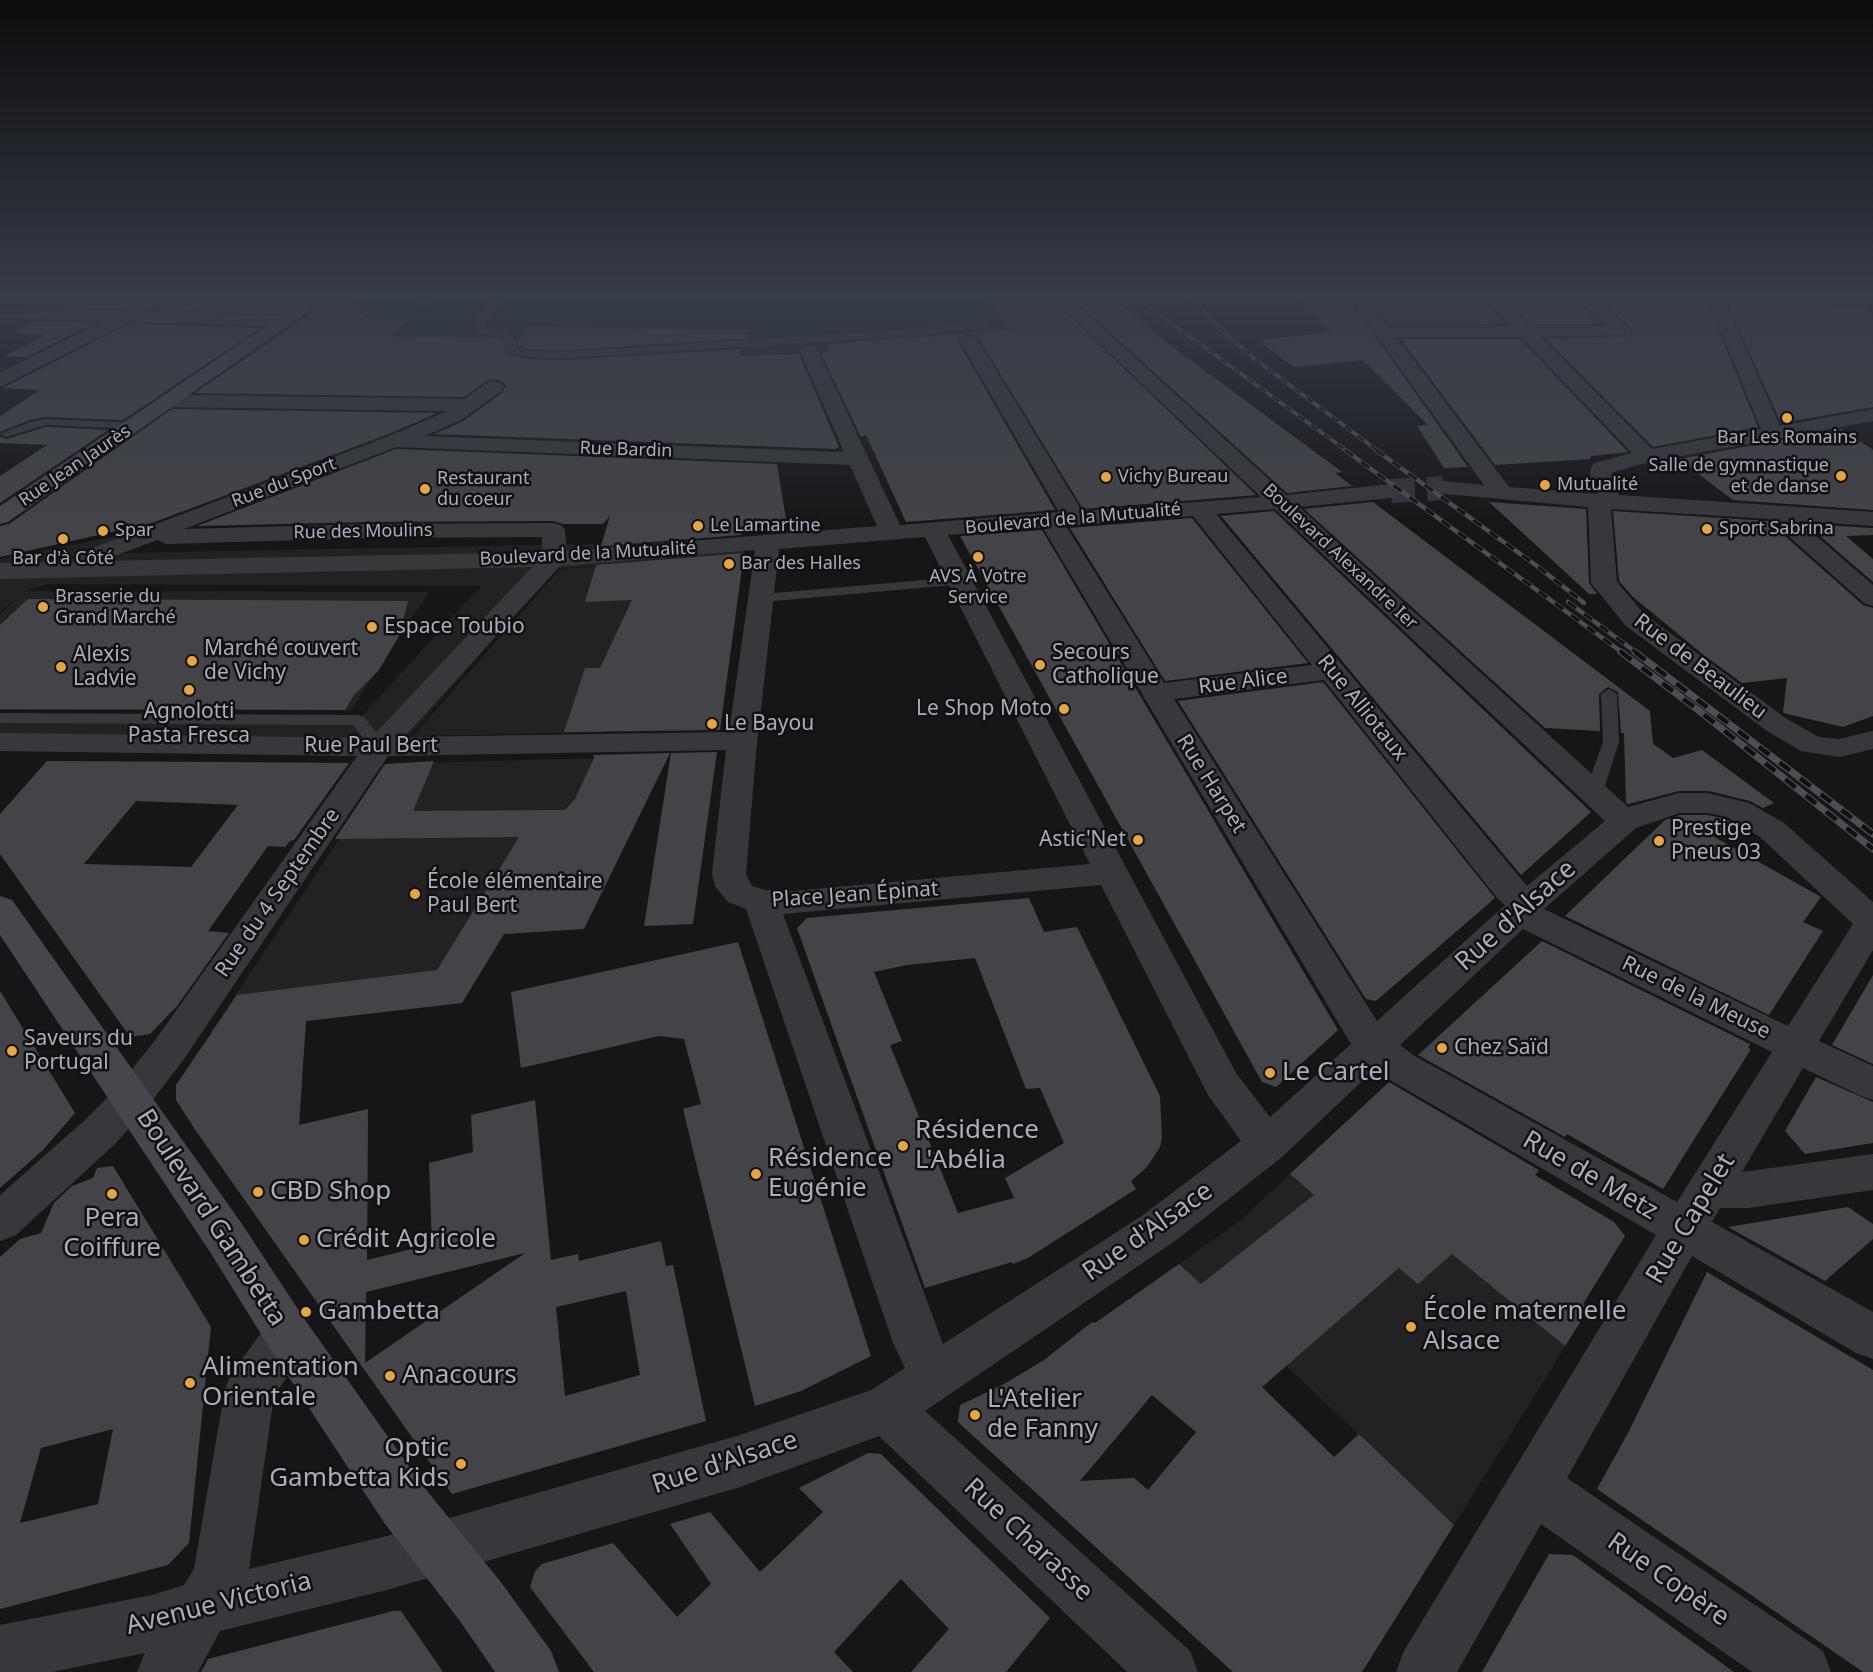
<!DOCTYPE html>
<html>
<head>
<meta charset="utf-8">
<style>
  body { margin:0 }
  canvas { display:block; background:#161618 }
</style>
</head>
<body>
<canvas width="1873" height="1672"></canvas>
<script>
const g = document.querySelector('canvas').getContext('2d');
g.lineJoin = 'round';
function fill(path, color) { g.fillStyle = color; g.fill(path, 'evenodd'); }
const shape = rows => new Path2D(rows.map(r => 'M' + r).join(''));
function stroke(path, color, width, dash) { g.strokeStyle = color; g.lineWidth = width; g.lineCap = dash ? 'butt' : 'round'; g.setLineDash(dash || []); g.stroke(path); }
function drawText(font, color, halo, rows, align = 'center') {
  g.font = font + ' "Noto Sans",sans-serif'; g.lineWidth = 5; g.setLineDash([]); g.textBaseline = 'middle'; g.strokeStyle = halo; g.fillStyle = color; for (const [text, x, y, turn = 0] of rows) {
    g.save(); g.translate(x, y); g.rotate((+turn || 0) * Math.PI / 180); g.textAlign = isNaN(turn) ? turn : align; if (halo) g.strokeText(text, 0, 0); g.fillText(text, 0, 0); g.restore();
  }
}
fill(shape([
  [132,533,122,553,644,543,747,538,743,554,554,569,400,747,0,747,0,723,358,720,481,586,47,584,26,591,429,592,351,710,0,710,0,615,16,599,0,612,0,559],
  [681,561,606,732,413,736,560,569],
  [594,758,569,814,504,933,462,1003,211,1032,389,764],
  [1348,1120,1589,1308,1454,1525,1179,1264,1240,1221]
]), '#222225');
fill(shape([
  [346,293,1008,293,1040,334,558,370,237,369]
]), '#202721');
fill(shape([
  [85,293,154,293,122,309,59,307],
  [181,293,312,293,280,314,156,310,178,299],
  [336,293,367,319,408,320,393,336,497,338,501,339,507,354,527,359,565,360,742,349,739,356,799,354,839,447,835,449,434,434,462,422,502,393,506,386,502,381,495,379,486,381,464,397,195,393,293,326],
  [983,293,1045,293,1256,495,1083,509,980,340,975,335,969,334,961,336,958,342,1055,510,906,522,866,435,861,437,821,353,828,352,827,344,1010,330],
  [1067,293,1104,293,1153,330,1151,331,1342,472,1335,473,1352,486,1287,493],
  [1293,293,1344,293,1468,467,1444,468,1417,426,1428,425,1363,360,1294,367,1261,342,1264,342,1261,340,1330,332],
  [1365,293,1478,293,1505,324,1389,325],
  [1500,293,1570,293,1600,324,1531,324],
  [1592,293,1703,293,1758,427,1653,447,1546,339,1630,336,1633,331,1630,326],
  [1723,293,1792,296,1790,293,1822,293,1829,305,1867,308,1873,317,1873,407,1781,423],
  [34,321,94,323,26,357,5,356,46,335,14,333],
  [129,324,260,328,123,420,46,417,29,420,0,432,0,416,40,390,3,388],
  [529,327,607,328,751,330,747,338,565,350,528,349,519,346,517,339,520,339],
  [1401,339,1520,339,1628,452,1591,456,1590,459,1495,465],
  [172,409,437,413,386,435,152,523,0,557,0,526,9,524],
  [46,427,108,430,0,503,0,476,47,445,0,443,0,437,7,439],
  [1841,429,1873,450,1873,510,1733,500,1679,459],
  [396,449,777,464,787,525,740,528,741,535,601,546,610,516,603,524,563,524,553,521,372,522,197,526],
  [1373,502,1650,711,1653,744,1673,758,1702,750,1774,803,1763,808,1750,801,1709,791,1679,791,1629,804,1626,803,1624,733,1621,733,1618,692,1608,687,1599,694,1600,731,1545,728,1304,509],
  [1489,502,1586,509,1589,583,1597,594,1589,594],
  [1274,511,1591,812,1521,875,1221,516],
  [1613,511,1768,521,1863,605,1873,608,1873,716,1843,727,1783,713,1787,678,1742,683,1705,656,1633,597,1619,581],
  [1192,518,1308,663,1165,681,1070,528],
  [1806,524,1873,528,1873,535,1846,536,1873,559,1873,582],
  [1042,530,1338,1030,1276,1087,1262,1082,960,536],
  [744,553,720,730,564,732,585,668,600,668,632,600,585,602,596,565],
  [28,599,240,600,408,601,399,636,379,670,355,694,345,710,0,709,0,625],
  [1323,682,1495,898,1376,1001,1366,999,1178,701],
  [717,752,693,924,644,926,671,753],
  [670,753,584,929,504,934,462,1003,306,1021,299,1125,368,1109,367,1260,432,1244,429,1163,473,1152,471,1115,535,1100,551,1260,578,1254,579,1261,661,1241,666,1266,673,1265,706,1421,452,1494,196,1131,176,1100,176,1085,237,995,437,970,519,837,335,839,385,764,434,761,413,811,565,810,575,799,594,758,593,755],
  [525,1253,365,1363,366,1292],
  [626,1291,640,1375,565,1396,556,1307],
  [47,761,220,762,349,763,294,840,290,841,285,847,268,846,208,931,229,933,177,1006,150,1034,130,1037,0,854,0,814],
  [136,801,215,804,238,805,191,867,84,864],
  [1680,815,1708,815,1726,819,1733,824,1711,835,1821,897,1803,922,1823,931,1769,1015,1565,916,1665,820],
  [1029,898,1044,932,1077,927,1160,1096,1162,1137,1160,1147,1147,1167,1131,1181,1136,1189,1028,1258,1013,1264,1012,1262,925,1288,797,928,807,918],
  [975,958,1026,1089,1040,1088,1064,1143,1005,1178,1014,1198,958,1213,890,1045,902,1041,874,972,907,965],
  [1542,941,1750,1044,1748,1048,1751,1049,1663,1189,1567,1134,1565,1137,1418,1055],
  [738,942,871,1356,801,1391,755,1406,683,1109,701,1104,684,1039,659,1036,521,1068,511,992],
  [1873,975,1873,1064,1832,1045],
  [0,991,75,1113,43,1150,0,1188],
  [1816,1077,1873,1102,1873,1143,1805,1154,1785,1131],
  [1389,1082,1539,1170,1535,1175,1614,1222,1625,1236,1583,1304,1589,1308,1565,1346,1452,1254,1418,1284,1399,1268,1262,1387,1334,1457,1359,1434,1454,1525,1362,1672,1233,1672,958,1422,960,1405,1004,1384,1044,1360,1092,1322,1095,1323,1179,1264,1201,1284,1314,1195,1290,1174],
  [1152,1395,1196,1432,1148,1490,1134,1478,1080,1481],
  [113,1166,211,1327,189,1543,168,1565,0,1609,0,1257,20,1239,41,1233,54,1203,72,1186,93,1178,97,1168],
  [113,1429,98,1504,20,1523,41,1448],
  [1848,1207,1873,1224,1873,1239,1825,1281,1728,1227],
  [1707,1272,1873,1370,1873,1672,1863,1672,1597,1489,1628,1433],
  [868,1453,881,1454,1050,1618,1006,1672,911,1672,949,1629,901,1579,834,1652,853,1672,594,1672,530,1587,535,1571,542,1564,613,1543,677,1617,711,1584,670,1524,710,1512,760,1572,823,1512,799,1488],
  [1549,1554,1573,1555,1734,1672,1482,1672],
  [393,1611,401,1611,443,1672,201,1672,208,1659]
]), '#434448');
stroke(shape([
  [1391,491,1443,488]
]), '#333438', 24, [24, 12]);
fill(shape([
  [430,293,440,293,425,306,419,306,419,302,430,293],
  [501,293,511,293,486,320,484,326,486,329,509,333,515,340,517,348,528,351,565,352,924,329,983,319,988,322,983,325,924,335,565,358,528,357,508,352,503,337,480,333,474,326,478,317,501,293],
  [46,419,135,423,141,426,135,429,46,425,6,437,0,434,30,422,46,419],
  [959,577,964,578,966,581,964,584,763,602,756,598,763,594,959,577],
  [1609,689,1617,694,1619,742,1602,795,1599,799,1593,800,1587,799,1584,795,1603,742,1601,694,1609,689],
  [0,713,358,715,364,717,387,747,379,752,373,751,353,725,0,723,0,713]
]), '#37383c');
fill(shape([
  [159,293,179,293,177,297,147,312,285,316,291,317,294,321,291,325,285,326,128,322,0,387,0,373,103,321,0,318,0,308,122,311,159,293],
  [1047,293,1064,293,1286,495,1391,484,1399,486,1402,491,1399,496,1391,498,1299,507,1628,807,1679,793,1708,793,1749,803,1784,823,1873,902,1873,950,1819,1041,1873,1066,1873,1100,1859,1095,1803,1068,1742,1172,1873,1154,1873,1190,1748,1208,1720,1208,1712,1222,1873,1312,1873,1359,1856,1353,1692,1256,1567,1478,1823,1651,1831,1672,1752,1672,1541,1524,1457,1672,1396,1672,1404,1651,1656,1235,1385,1077,1375,1069,1282,1157,1175,1241,925,1411,1190,1651,1198,1672,1127,1672,879,1436,740,1487,387,1590,220,1631,198,1672,137,1672,145,1653,52,1672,0,1672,0,1625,152,1595,184,1585,194,1569,225,1389,232,1372,271,1320,288,1313,305,1320,312,1335,305,1350,274,1396,249,1569,387,1536,740,1435,871,1390,905,1368,892,1340,746,909,728,902,715,886,712,874,726,750,388,756,184,1059,145,1110,115,1144,16,1235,0,1241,0,1195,85,1120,117,1088,156,1039,357,756,0,751,0,733,371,738,532,567,0,579,0,563,75,562,73,559,76,554,387,437,448,411,169,407,162,405,159,401,162,397,169,395,465,399,487,383,494,381,501,383,504,387,501,391,461,420,424,436,844,452,800,351,802,347,809,345,816,347,818,351,900,525,1059,512,960,341,963,337,969,336,975,337,978,341,1082,511,1261,497,1047,293],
  [396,447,850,465,877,526,567,551,565,530,561,525,553,523,372,524,184,529,396,447],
  [1275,509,1605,821,1527,886,1216,514,1275,509],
  [1193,516,1312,665,1164,683,1066,526,1193,516],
  [1043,528,1351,1044,1270,1117,1236,1073,948,535,1043,528],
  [542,537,542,552,101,561,157,540,167,544,372,538,542,537],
  [925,537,1090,864,793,891,765,890,752,886,746,874,756,753,779,549,925,537],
  [755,550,729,732,404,737,560,566,755,550],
  [1324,680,1498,899,1505,905,1377,1021,1174,699,1324,680],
  [1680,813,1708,813,1727,817,1760,837,1853,924,1788,1026,1544,909,1636,828,1680,813],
  [1101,885,1208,1095,1241,1141,1143,1215,943,1344,783,914,1101,885],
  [1523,929,1772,1052,1677,1202,1413,1055,1400,1045,1523,929],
  [1346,293,1362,293,1388,327,1510,326,1480,293,1497,293,1530,326,1606,326,1572,293,1589,293,1628,327,1631,331,1628,335,1541,337,1652,449,1761,429,1705,293,1721,293,1780,426,1873,409,1873,421,1649,462,1613,472,1612,480,1619,495,1873,512,1873,526,1799,521,1873,585,1873,606,1864,603,1769,519,1611,509,1617,582,1644,614,1787,719,1819,737,1839,739,1873,731,1873,749,1839,757,1801,751,1767,731,1626,626,1591,583,1588,507,1435,493,1432,488,1435,483,1443,481,1484,485,1346,293],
  [1396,337,1521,337,1632,453,1594,463,1591,468,1590,480,1598,494,1509,487,1396,337],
  [1859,293,1873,293,1873,306,1867,305,1859,293]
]), '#37383c');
fill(shape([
  [315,293,334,293,8,522,0,524,0,506,315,293],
  [0,896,12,900,242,1224,305,1320,423,1486,500,1581,551,1651,559,1672,495,1672,460,1621,385,1524,271,1350,210,1252,0,935,0,896]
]), '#45474c');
const railFar2 = shape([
  [1130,293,1347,451],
  [1186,293,1228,336,1255,359,1378,451]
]);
const railFar1 = shape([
  [1345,450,1623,653],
  [1376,450,1537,566,1584,603],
  [1568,602,1637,653]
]);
const rail = shape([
  [1621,652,1702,713,1873,849],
  [1635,652,1873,834]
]);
stroke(railFar2, '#4c4e53', 4);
stroke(railFar1, '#4c4e53', 4.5);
stroke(rail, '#4c4e53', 7);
stroke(railFar2, '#111113', 2, [8]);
stroke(railFar1, '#111113', 3, [10]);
stroke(rail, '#111113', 4.5, [13]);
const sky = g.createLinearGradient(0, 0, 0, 527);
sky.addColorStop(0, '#0c0c0d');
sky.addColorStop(0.56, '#363c48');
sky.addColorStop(1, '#363c4800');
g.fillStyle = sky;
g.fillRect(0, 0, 1873, 527);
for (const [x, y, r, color] of [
  [1787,418,6,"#e5a540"],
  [1841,476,6,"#e5a540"],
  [1106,477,6,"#e5a540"],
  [1545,485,6,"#e5a540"],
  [425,489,6,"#e5a540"],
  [698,526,6,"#e5a540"],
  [1707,529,6,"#e5a540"],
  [103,531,6,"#e5a540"],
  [63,539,6,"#e5a540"],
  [978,557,6,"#e5a540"],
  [729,564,6,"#e5a540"],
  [43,607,6,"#e5a540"],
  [372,627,6,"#e5a540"],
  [192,661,6,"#e5a540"],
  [1040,665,6,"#e5a540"],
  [61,667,6,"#e5a540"],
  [189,690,6,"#e5a540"],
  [1064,709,6,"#e5a540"],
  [712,724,6,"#e5a540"],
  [1138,840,6,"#e5a540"],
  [1659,841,6,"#e5a540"],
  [415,894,6,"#e5a540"],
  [1442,1048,6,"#e5a540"],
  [12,1051,6,"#e5a540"],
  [1270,1073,6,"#e5a540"],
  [903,1146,6,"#e5a540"],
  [756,1174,6,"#e5a540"],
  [258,1192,6,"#e5a540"],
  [112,1194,6,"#e5a540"],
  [304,1240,6,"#e5a540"],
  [306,1312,6,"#e5a540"],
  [1411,1327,6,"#e5a540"],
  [390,1376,6,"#e5a540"],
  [190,1383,6,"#e5a540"],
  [975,1415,6,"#e5a540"],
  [461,1464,6,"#e5a540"]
]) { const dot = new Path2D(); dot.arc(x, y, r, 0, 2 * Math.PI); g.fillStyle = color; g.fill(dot); stroke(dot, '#111113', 2); }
drawText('18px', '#a9aeb7', '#111113', [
  ["Bar Les Romains",1787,438,"center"],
  ["Salle de gymnastique",1829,466,"right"],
  ["et de danse",1829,487,"right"],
  ["Vichy Bureau",1118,477],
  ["Restaurant",437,479],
  ["du coeur",437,500],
  ["Mutualité",1557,485],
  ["Le Lamartine",710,526],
  ["Sport Sabrina",1719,529],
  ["Spar",115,531],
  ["Bar d'à Côté",63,559,"center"],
  ["Bar des Halles",741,564],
  ["AVS À Votre",978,577,"center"],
  ["Service",978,598,"center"],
  ["Brasserie du",55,597],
  ["Grand Marché",55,618]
], 'left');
drawText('18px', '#a9aeb7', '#111113', [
  ["Rue Bardin",626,450,2],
  ["Rue Jean Jaurès",75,466,-34],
  ["Rue du Sport",284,483,-21],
  ["Boulevard de la Mutualité",1073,519,-5],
  ["Rue des Moulins",363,532,-1],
  ["Boulevard de la Mutualité",588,554,-3],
  ["Boulevard Alexandre Ier",1340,557,43]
]);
drawText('21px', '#a9aeb7', '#111113', [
  ["Espace Toubio",384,627],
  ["Marché couvert",204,649],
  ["de Vichy",204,673],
  ["Secours",1052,653],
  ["Catholique",1052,677],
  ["Alexis",73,655],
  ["Ladvie",73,679],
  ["Le Shop Moto",1052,709,"right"],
  ["Agnolotti",189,712,"center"],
  ["Pasta Fresca",189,736,"center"],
  ["Le Bayou",724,724],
  ["Prestige",1671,829],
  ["Pneus 03",1671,853],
  ["Astic'Net",1126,840,"right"],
  ["École élémentaire",427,882],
  ["Paul Bert",427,906],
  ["Saveurs du",24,1039],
  ["Portugal",24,1063],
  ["Chez Saïd",1454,1048]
], 'left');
drawText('21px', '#a9aeb7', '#111113', [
  ["Rue de Beaulieu",1700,667,37],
  ["Rue Alice",1243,682,-7],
  ["Rue Alliotaux",1362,708,51],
  ["Rue Paul Bert",371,746],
  ["Rue Harpet",1211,784,58],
  ["Rue du 4 Septembre",278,893,-55],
  ["Place Jean Épinat",855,895,-4],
  ["Rue de la Meuse",1696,998,26]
]);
drawText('26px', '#a9aeb7', '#111113', [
  ["Rue d'Alsace",1516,916,-42],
  ["Rue de Metz",1590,1176,30],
  ["Boulevard Gambetta",211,1218,57],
  ["Rue Capelet",1691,1219,-59],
  ["Rue d'Alsace",1148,1232,-35],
  ["Rue d'Alsace",725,1463,-18],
  ["Rue Charasse",1028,1540,43],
  ["Rue Copère",1668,1580,35],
  ["Avenue Victoria",219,1604,-14]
]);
drawText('26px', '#a9aeb7', '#111113', [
  ["Le Cartel",1282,1073],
  ["Résidence",915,1131],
  ["L'Abélia",915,1161],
  ["Résidence",768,1159],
  ["Eugénie",768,1189],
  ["CBD Shop",270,1192],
  ["Pera",112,1219,"center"],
  ["Coiffure",112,1249,"center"],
  ["Crédit Agricole",316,1240],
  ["Gambetta",318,1312],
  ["École maternelle",1423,1312],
  ["Alsace",1423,1342],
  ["Alimentation",202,1368],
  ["Orientale",202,1398],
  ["Anacours",402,1376],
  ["L'Atelier",987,1400],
  ["de Fanny",987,1430],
  ["Optic",449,1449,"right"],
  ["Gambetta Kids",449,1479,"right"]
], 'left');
</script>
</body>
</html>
